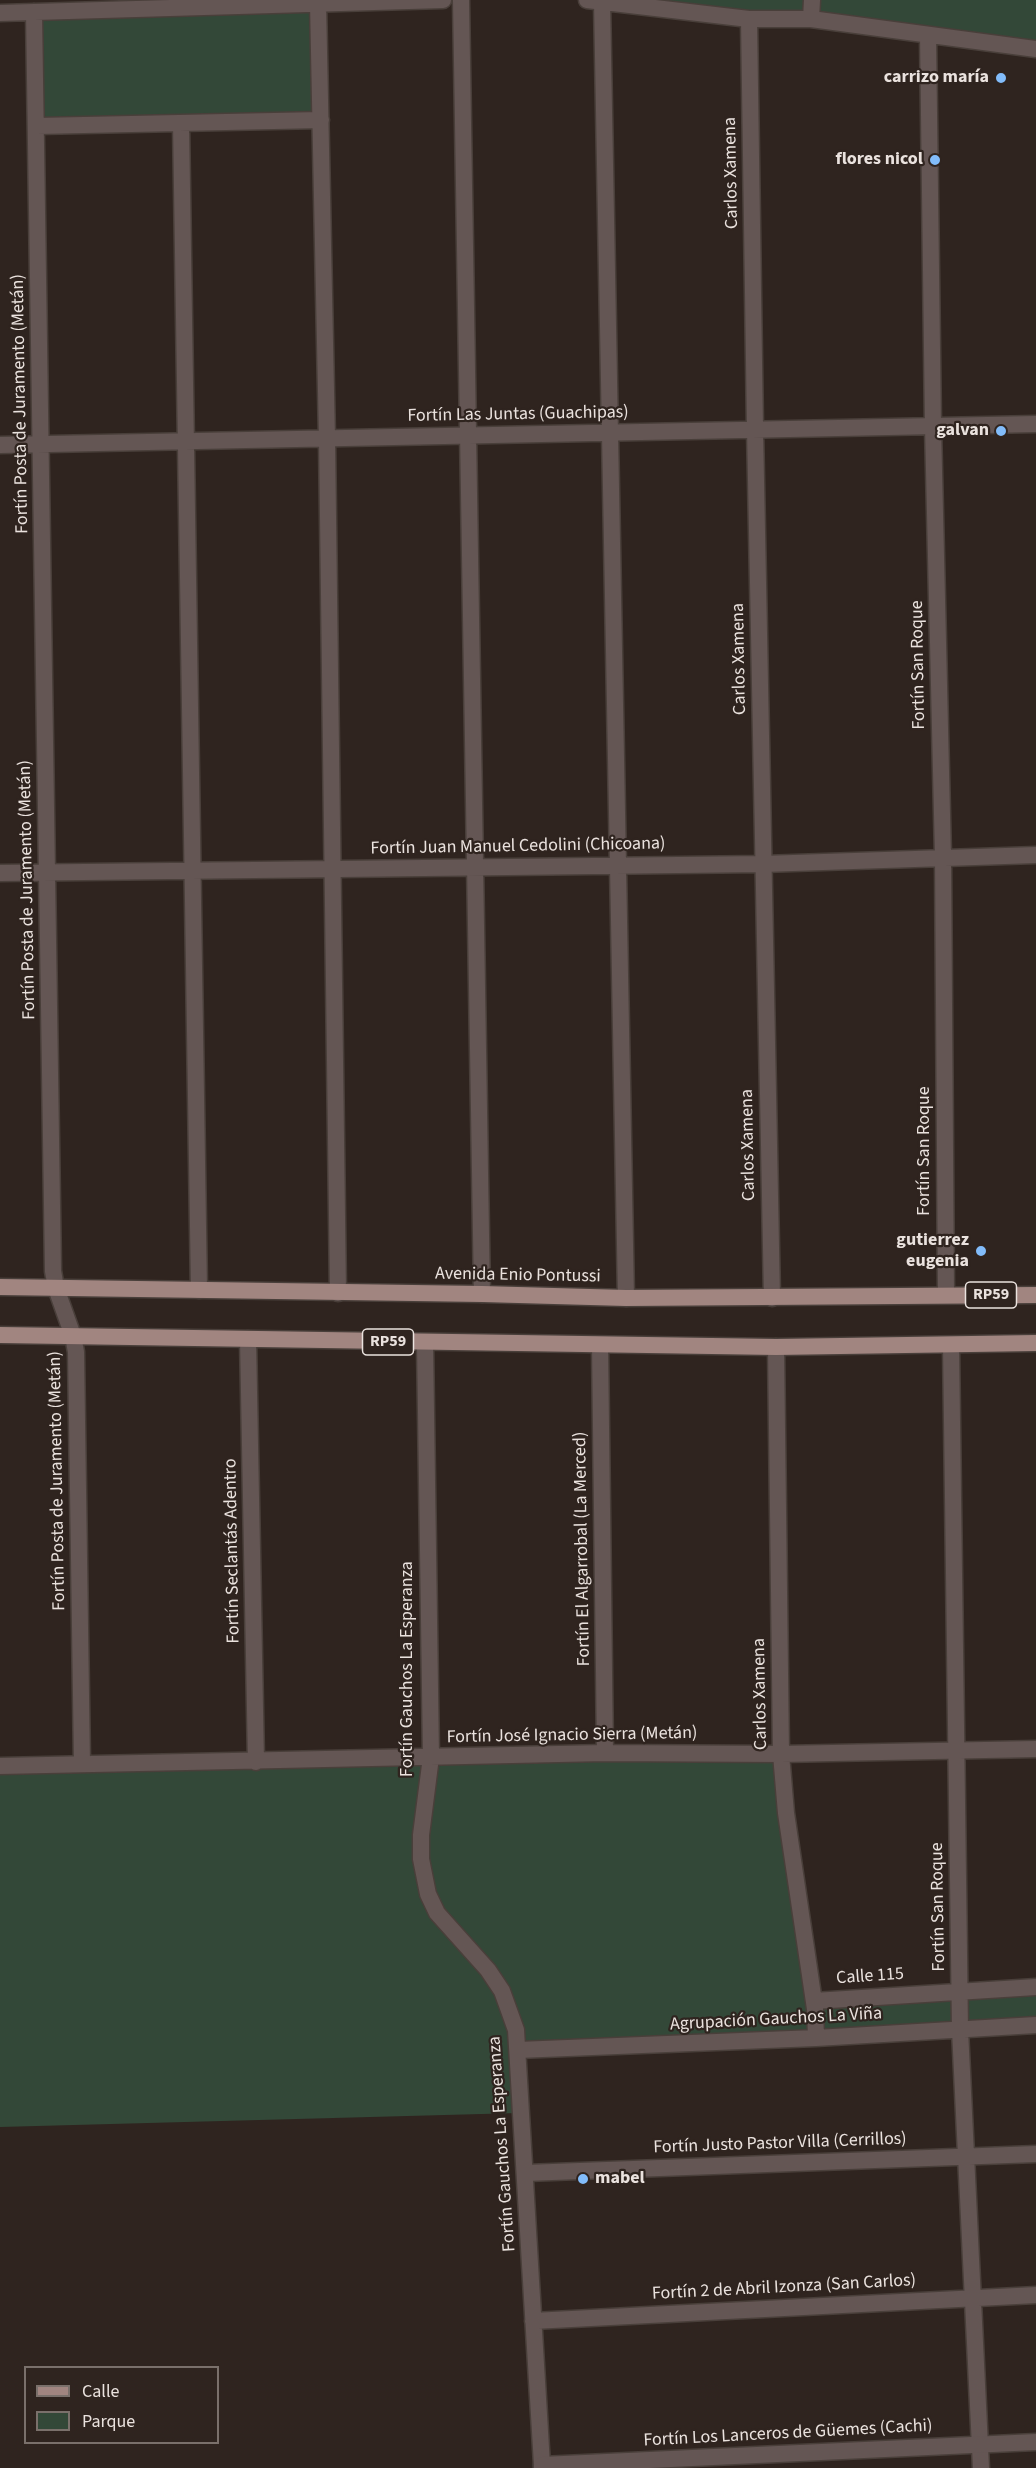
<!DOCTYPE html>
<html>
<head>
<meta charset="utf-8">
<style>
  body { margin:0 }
  #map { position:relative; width:1036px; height:2468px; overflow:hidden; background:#2f241f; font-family:"Source Sans 3",sans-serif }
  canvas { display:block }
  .legend { position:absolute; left:24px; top:2366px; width:195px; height:78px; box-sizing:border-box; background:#2f241f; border:2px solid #7a706b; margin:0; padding:8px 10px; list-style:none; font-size:18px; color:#eae2de }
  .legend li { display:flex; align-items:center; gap:12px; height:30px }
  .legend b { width:30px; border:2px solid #7a706b }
</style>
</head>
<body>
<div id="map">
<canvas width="1036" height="2468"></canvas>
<ul class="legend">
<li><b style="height:8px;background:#a18580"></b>Calle</li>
<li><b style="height:16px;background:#334838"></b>Parque</li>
</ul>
</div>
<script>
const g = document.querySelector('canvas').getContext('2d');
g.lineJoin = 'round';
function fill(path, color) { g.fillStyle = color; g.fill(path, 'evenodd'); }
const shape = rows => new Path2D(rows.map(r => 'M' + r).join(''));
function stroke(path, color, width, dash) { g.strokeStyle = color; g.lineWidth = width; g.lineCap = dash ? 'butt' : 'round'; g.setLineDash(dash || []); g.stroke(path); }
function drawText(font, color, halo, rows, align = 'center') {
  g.font = font + ' "Source Sans 3",sans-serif'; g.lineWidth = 4.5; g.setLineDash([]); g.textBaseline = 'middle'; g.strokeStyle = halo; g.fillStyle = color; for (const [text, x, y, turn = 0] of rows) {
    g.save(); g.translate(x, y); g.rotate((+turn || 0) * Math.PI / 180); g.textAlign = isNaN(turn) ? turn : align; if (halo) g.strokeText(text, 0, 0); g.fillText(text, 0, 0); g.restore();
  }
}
fill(shape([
  [591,0,1036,0,1036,49],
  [314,8,317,116,42,122,39,16],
  [779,1757,809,2001,1036,1989,1036,2023,516,2052,519,2113,0,2127,0,1770]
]), '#334838');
const minor = shape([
  [461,0,482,1294],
  [587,0,749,19,811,19,1036,49],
  [602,2,626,1298],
  [318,3,327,439,338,1293],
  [34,12,53,1271,56,1288,73,1336,76,1352,82,1764],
  [0,13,443,0],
  [749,19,755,429,772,1298],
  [811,19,812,0],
  [928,35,933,427,943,857,946,1295],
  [181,123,199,1290],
  [37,126,321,120],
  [0,445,1036,424],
  [0,873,763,864,1036,855],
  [248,1339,256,1762],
  [425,1343,431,1757,421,1835,421,1859,428,1894,437,1913,488,1970,502,1991,516,2030,542,2465],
  [600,1345,605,1753],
  [951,1345,960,2030,981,2468],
  [776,1347,781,1754,786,1813,815,2009,816,2038],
  [0,1766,605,1753,781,1754,1036,1749],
  [814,2001,1036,1987],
  [518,2050,816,2038,1036,2025],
  [526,2173,1036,2154],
  [533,2321,1036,2295]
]);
const tertiary = shape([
  [542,2468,542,2465,1036,2442]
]);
const primary = shape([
  [0,1287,482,1294,626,1298,1036,1295],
  [0,1335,776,1347,1036,1343]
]);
stroke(minor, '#493f3a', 19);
stroke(tertiary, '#493f3a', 19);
stroke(primary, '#493f3a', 19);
stroke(minor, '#645654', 16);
stroke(tertiary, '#645654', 16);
stroke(primary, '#a18580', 16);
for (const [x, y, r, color] of [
  [1001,78,6,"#82bcfa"],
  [935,160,6,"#82bcfa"],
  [1001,431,6,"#82bcfa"],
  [981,1251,6,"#82bcfa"],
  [583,2179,6,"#82bcfa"]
]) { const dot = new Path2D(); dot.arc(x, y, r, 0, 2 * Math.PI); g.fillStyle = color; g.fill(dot); stroke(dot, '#2f241f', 2); }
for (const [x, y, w] of [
  [991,1295,51],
  [388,1342,51]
]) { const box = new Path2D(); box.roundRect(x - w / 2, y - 13, w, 26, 4.5); g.fillStyle = '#2f241f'; g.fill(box); stroke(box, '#eae2de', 1.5); }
drawText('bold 16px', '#eae2de', null, [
  ["RP59",991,1295],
  ["RP59",388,1342]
]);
drawText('bold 18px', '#eae2de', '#2f241f', [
  ["carrizo maría",989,78],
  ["flores nicol",923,160],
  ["galvan",989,431],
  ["gutierrez",969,1241],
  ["eugenia",969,1262],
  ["mabel",595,2179,"left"]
], 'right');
drawText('18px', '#eae2de', '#2f241f', [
  ["Carlos Xamena",732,173,-91],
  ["Fortín Posta de Juramento (Metán)",21,404,-91],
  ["Fortín Las Juntas (Guachipas)",518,415,-1],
  ["Carlos Xamena",740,659,-91],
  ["Fortín San Roque",919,665,-91],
  ["Fortín Juan Manuel Cedolini (Chicoana)",518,847,-1],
  ["Fortín Posta de Juramento (Metán)",28,890,-91],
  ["Carlos Xamena",749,1145,-91],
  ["Fortín San Roque",925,1151,-90],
  ["Avenida Enio Pontussi",518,1276,1],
  ["Fortín Posta de Juramento (Metán)",58,1481,-91],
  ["Fortín El Algarrobal (La Merced)",583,1549,-91],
  ["Fortín Seclantás Adentro",233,1551,-91],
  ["Fortín Gauchos La Esperanza",408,1669,-90],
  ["Carlos Xamena",761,1694,-91],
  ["Fortín José Ignacio Sierra (Metán)",572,1736,-1],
  ["Fortín San Roque",939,1907,-91],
  ["Calle 115",870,1977,-4],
  ["Agrupación Gauchos La Viña",776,2020,-3],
  ["Fortín Gauchos La Esperanza",503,2144,-94],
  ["Fortín Justo Pastor Villa (Cerrillos)",780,2144,-2],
  ["Fortín 2 de Abril Izonza (San Carlos)",784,2288,-3],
  ["Fortín Los Lanceros de Güemes (Cachi)",788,2434,-3]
]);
</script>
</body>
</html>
